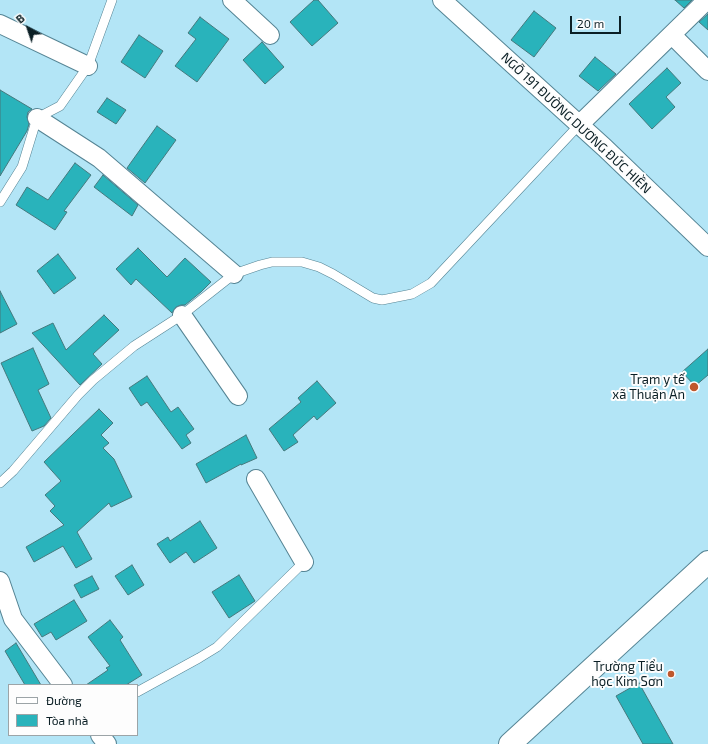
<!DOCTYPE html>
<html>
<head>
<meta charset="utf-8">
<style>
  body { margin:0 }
  #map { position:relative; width:708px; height:744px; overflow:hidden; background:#b3e5f6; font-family:"Exo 2",sans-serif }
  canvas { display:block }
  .legend { position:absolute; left:8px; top:684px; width:130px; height:52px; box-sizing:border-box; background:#fdfdfd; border:1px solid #9ca4a7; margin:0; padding:5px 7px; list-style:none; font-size:12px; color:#0b1f25 }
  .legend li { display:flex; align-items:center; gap:8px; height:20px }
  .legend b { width:20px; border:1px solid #9ca4a7 }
  .north { position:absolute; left:8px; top:8px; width:40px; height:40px; -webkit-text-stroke:3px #fdfdfd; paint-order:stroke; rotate:320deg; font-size:11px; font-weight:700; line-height:16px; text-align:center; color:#0b1f25 }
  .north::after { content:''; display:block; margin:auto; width:14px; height:18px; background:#0b1f25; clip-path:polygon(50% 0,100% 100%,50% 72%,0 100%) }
  .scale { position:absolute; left:570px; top:16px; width:51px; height:18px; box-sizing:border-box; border:2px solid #0b1f25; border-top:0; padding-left:5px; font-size:12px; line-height:14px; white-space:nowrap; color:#0b1f25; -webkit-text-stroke:3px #fdfdfd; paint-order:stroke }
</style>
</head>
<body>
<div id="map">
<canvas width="708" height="744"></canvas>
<ul class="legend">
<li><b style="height:5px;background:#fff"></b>Đường</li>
<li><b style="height:11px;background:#29b3bb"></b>Tòa nhà</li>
</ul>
<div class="north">B</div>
<div class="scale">20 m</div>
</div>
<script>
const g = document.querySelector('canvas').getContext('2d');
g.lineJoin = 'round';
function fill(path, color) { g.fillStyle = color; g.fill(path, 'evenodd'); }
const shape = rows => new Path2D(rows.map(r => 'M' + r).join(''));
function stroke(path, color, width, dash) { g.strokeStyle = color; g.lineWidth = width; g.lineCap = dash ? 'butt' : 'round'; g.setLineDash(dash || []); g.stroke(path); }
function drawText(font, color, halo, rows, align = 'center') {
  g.font = font + ' "Exo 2",sans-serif'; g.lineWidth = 4; g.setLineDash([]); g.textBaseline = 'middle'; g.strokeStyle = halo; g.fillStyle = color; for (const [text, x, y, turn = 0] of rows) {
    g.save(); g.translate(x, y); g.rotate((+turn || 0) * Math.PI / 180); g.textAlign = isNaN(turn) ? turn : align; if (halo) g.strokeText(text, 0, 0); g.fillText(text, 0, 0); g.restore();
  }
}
const building = shape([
  [314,0,318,0,338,23,312,46,290,22,314,0],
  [675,0,692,0,684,8,675,0],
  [534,11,556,28,534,57,511,40,534,11],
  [708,14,708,30,699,22,708,14],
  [200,17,229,39,197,82,175,66,196,39,188,33,200,17],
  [139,35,163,51,145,78,121,62,139,35],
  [262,42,284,67,265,84,243,60,262,42],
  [595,57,616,74,598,91,579,76,595,57],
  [667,68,681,83,666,97,675,107,652,129,629,104,667,68],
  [0,90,32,109,28,112,27,117,29,124,27,131,0,176,0,90],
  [107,98,126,110,116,124,97,112,107,98],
  [157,126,176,140,145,183,127,168,157,126],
  [75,163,91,175,64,211,67,212,55,230,16,205,27,187,48,200,75,163],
  [103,175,138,205,132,216,94,187,103,175],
  [138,248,167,277,185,258,211,282,201,292,185,305,181,305,176,307,172,313,136,279,131,285,116,269,138,248],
  [58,254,76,278,54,294,37,271,58,254],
  [0,291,17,324,0,333,0,291],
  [104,315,119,330,93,354,102,364,80,385,32,333,53,323,66,350,104,315],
  [33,348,49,384,38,390,51,418,44,426,32,431,1,363,33,348],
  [708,349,708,375,695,386,682,372,708,349],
  [147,376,171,412,178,407,194,429,186,435,191,443,182,449,147,402,141,406,129,388,147,376],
  [317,381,336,403,317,420,314,416,293,435,298,442,284,451,269,429,301,402,298,398,317,381],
  [99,409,113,423,101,435,109,443,103,448,114,459,132,497,111,507,109,503,77,532,92,559,76,568,63,546,34,562,26,547,64,525,50,511,55,506,45,495,61,481,44,462,99,409],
  [246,435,257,458,241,465,241,464,206,483,196,464,246,435],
  [200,521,217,548,194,563,186,552,170,563,157,544,168,537,170,541,200,521],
  [132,565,144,585,128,595,115,576,132,565],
  [239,575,255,601,229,618,212,592,239,575],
  [92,576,99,589,81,598,74,585,92,576],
  [74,600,87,621,56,640,51,632,42,637,34,624,74,600],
  [110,620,123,637,120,640,142,675,126,685,86,685,108,670,106,668,110,666,88,637,110,620],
  [16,643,41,685,25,685,5,651,16,643],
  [639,683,673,744,643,744,616,696,639,683]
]);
fill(building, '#29b3bb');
stroke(building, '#45797d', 1);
const service = shape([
  [0,202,22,167,37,118,60,106,88,66,112,0],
  [0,483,13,471,78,395,93,380,134,346,182,315,234,274,260,265,272,262,302,262,319,267,333,274,373,298,382,300,412,294,431,283,579,125],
  [137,692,199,658,217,647,304,562]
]);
const minor = shape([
  [232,0,270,35],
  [442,0,605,148,708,247],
  [0,24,88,66],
  [672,35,708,71],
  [37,118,99,158,234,274],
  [579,125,707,0],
  [182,315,238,396],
  [256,479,304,562],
  [0,581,13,619,63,685],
  [100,735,107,744]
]);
const trunk = shape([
  [510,744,708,562]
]);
stroke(service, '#558494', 10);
stroke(minor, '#558494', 20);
stroke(trunk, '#558494', 24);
stroke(service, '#fff', 9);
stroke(minor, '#fff', 18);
stroke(trunk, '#fff', 22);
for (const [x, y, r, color] of [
  [694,387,5,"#bf582d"],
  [671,674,4,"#bf582d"]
]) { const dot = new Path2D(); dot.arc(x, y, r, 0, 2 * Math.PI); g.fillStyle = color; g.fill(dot); stroke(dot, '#fdfdfd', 1.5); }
drawText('13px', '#0b1f25', '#fdfdfd', [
  ["NGÕ 191 ĐƯỜNG DƯƠNG ĐỨC HIỀN",576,123,43]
]);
drawText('13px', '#0b1f25', '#fdfdfd', [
  ["Trạm y tế",685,380],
  ["xã Thuận An",685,395],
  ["Trường Tiểu",663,667],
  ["học Kim Sơn",663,682]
], 'right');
</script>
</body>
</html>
